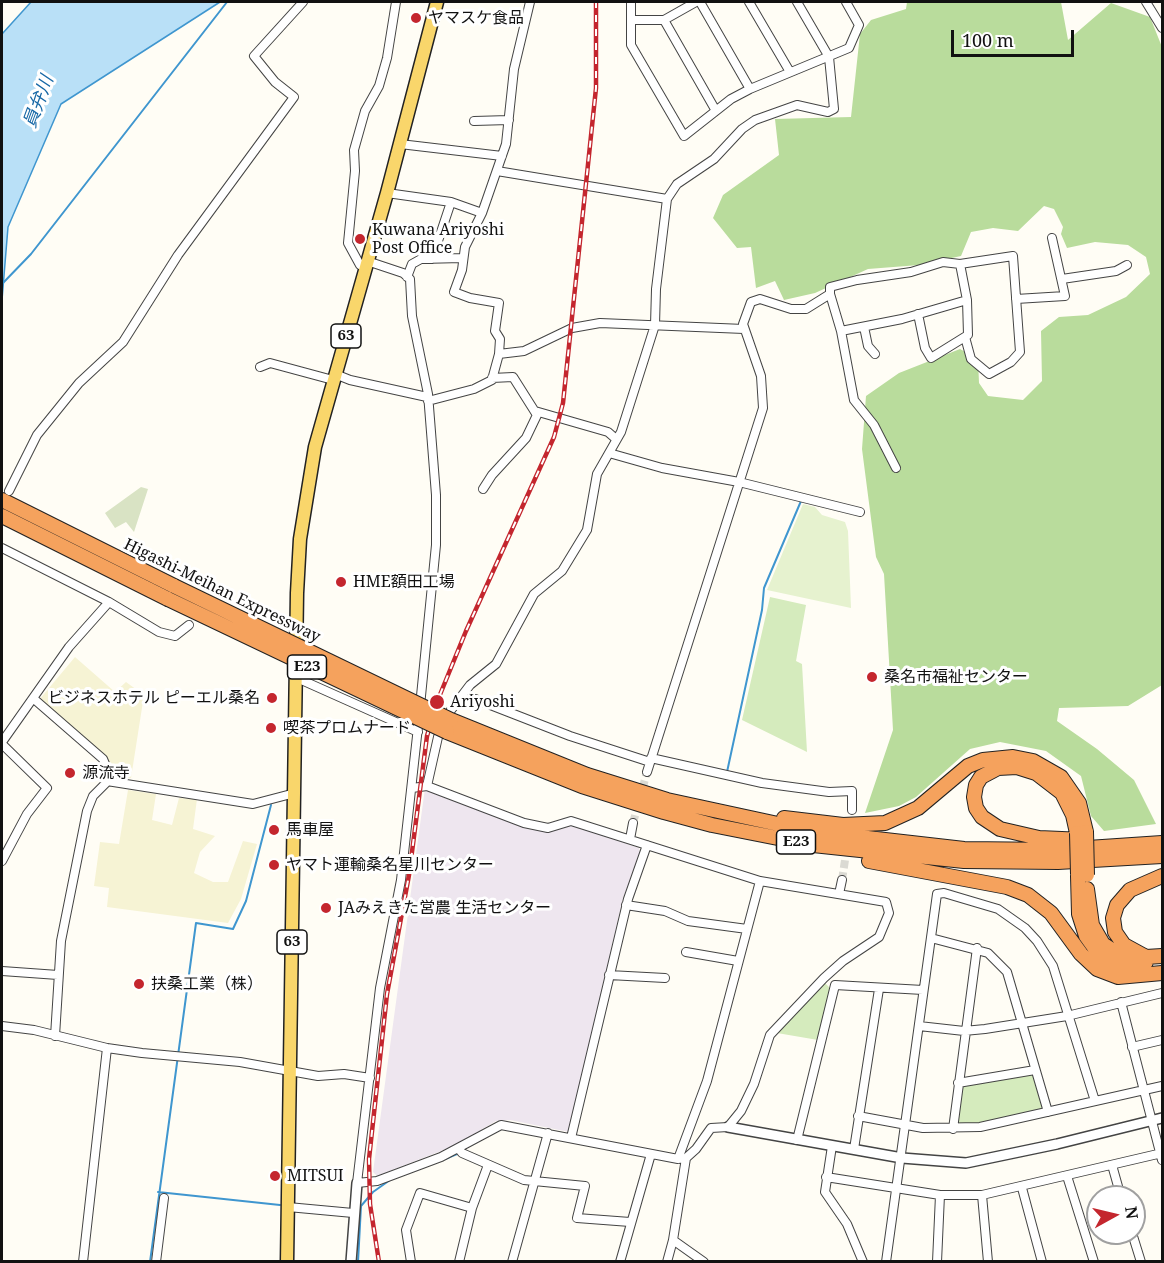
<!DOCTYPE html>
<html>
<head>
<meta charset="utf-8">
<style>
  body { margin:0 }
  #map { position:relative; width:1164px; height:1263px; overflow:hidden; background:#fffdf5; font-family:"Noto Serif",serif }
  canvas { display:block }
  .frame { position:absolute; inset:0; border:3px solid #111; pointer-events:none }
  .north { position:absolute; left:1086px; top:1185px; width:60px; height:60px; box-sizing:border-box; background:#fff; border:2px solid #a0a0a0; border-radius:50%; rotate:82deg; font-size:16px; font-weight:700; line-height:24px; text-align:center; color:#111 }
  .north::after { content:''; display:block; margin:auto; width:21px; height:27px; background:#c4262e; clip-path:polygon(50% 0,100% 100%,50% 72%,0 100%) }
  .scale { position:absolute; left:951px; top:30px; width:123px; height:27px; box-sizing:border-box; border:3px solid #111; border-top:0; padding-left:8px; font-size:18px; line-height:21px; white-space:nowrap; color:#111; -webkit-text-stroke:4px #fff; paint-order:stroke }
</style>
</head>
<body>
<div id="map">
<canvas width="1164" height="1263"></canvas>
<div class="frame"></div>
<div class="north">N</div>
<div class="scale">100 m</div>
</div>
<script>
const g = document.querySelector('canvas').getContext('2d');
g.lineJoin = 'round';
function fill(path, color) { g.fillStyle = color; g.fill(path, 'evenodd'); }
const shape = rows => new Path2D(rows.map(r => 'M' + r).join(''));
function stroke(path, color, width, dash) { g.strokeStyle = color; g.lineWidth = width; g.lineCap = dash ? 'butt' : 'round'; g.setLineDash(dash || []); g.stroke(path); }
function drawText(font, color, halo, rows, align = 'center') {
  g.font = font + ' "Noto Serif","Noto Sans JP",serif'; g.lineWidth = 6; g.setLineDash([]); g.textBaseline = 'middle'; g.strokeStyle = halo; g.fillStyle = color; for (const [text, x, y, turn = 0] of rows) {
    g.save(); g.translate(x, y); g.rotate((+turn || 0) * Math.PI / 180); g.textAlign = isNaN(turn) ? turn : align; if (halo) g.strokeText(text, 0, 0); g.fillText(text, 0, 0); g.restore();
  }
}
fill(shape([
  [425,788,550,831,571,825,639,848,640,853,623,898,569,1132,510,1120,496,1121,454,1146,377,1176,373,1172]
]), '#eee6ef');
fill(shape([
  [75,657,115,692,126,682,144,695,131,778,117,778,101,752,39,700],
  [128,790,156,794,152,820,172,825,179,798,197,799,193,829,215,836,200,852,194,873,213,882,228,882,243,841,257,844,241,899,228,923,107,907,109,888,94,886,100,842,119,844]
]), '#f6f3d4');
fill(shape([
  [770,597,806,605,796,661,802,664,807,752,742,720],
  [824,982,830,988,818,1040,777,1033],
  [1033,1075,1044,1110,980,1124,957,1125,961,1086]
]), '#d5ebbd');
fill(shape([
  [907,2,1061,2,1068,40,1111,3,1150,17,1162,47,1162,685,1128,706,1059,708,1057,721,1097,749,1134,780,1156,824,1104,831,1091,816,1081,776,1046,751,1000,742,970,749,916,797,899,806,865,813,893,730,884,574,876,557,862,449,866,396,899,373,960,349,978,359,979,383,988,396,1023,400,1042,381,1041,331,1059,317,1088,315,1126,297,1150,274,1146,257,1128,245,1095,242,1067,248,1061,234,1063,227,1054,209,1044,206,1018,231,993,228,971,232,961,256,919,265,868,269,815,293,784,300,775,281,756,288,751,247,737,248,713,218,723,195,779,155,775,119,851,117,860,34,871,20,906,9]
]), '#b9dc9c');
fill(shape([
  [141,487,148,489,134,532,126,522,115,528,105,513]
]), '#d9e3c4');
fill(shape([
  [803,504,815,507,822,515,845,522,848,531,851,608,767,590]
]), '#e6f2cf');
const water = shape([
  [31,2,220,2,61,104,8,227,2,300,2,34,31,2]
]);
fill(water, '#b9e0f7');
stroke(water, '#3f96cf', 1.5);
stroke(shape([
  [2,284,31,254,227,2],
  [727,772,762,610,764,588,801,501],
  [445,1159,457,1154],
  [158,1192,280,1205],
  [150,1262,196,923,233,929,246,901,271,805],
  [358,1262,361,1206,373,1192,390,1180]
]), '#3f96cf', 2);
stroke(shape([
  [633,823,647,772],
  [842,880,847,847]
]), '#dbdad3', 8, [8, 4]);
const minor = shape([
  [631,2,631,45,684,136,731,99,750,89,849,48,859,25,846,2],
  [700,2,750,89],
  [749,2,790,72],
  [1146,2,1162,28],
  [631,20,664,20,696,2],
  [664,20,716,111],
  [474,121,509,120],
  [400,144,502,156],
  [497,171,667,199],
  [387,193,451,202,482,213],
  [432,259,451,202],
  [367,261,403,273,410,279,412,316,428,394,436,495,436,545,420,706],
  [365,268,360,265,348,243,355,171,354,150,365,111,379,86,387,58,396,2],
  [407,277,412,264,421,259,462,258],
  [1062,279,1116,271,1127,265],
  [830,294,830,287,857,280,911,272,943,262,960,264],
  [1016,299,1065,296,1052,238],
  [918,314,925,348,931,358,968,335,967,300],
  [864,327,868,346,875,354],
  [841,331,902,319,967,300,960,264,1013,256,1020,352,1011,362,989,374,971,359,965,337],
  [499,354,524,351,572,328,600,323,744,329],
  [260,367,270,363,333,380],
  [335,374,350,380,427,397],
  [428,401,474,389,492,380,493,376,499,354,500,339,495,331,499,303,470,298,454,292,462,270,465,247,482,213,506,144,514,69,530,2],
  [535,411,608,432,616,439],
  [609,453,662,468,739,482,860,512],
  [483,489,492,475,526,438,537,415,513,377,492,378],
  [9,491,37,435,79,383,123,342,178,255,294,97,275,82,254,56,303,2],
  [2,548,109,602,159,632,175,636,189,625],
  [297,678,418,732],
  [34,699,103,759,111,778,93,796,87,811,61,941,55,1036],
  [460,701,475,699,570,736,650,762],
  [419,718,401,880,380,988,357,1183,377,1181,441,1157,501,1125,678,1159,686,1158],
  [2,742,69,647,109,602],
  [2,744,47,788,27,814,2,861],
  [651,758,762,783,829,792,852,791,852,810],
  [647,772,763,408,761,376,743,324,751,302,760,299,791,309,806,309,830,294,841,331,854,400,874,425,896,468],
  [107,781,253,804,295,793],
  [427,786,438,737,451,710,470,685,496,664,534,594,562,571,587,530,597,474,621,432,655,325,656,289,667,199,677,184,714,159,742,129,755,120,797,105,828,112,834,109,829,57,797,2],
  [412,788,427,786,524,823,548,828,571,821,760,881,886,902,889,913,879,937,843,961,824,978,770,1035,754,1084,741,1111,728,1127,711,1128,696,1149,686,1158,673,1240,704,1262],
  [630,839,633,823],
  [839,894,842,880],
  [626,905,665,911,688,921,747,929],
  [931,938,988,953,1007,972,1048,1112],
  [686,952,738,961],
  [2,971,58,975],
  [609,975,665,978],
  [1121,1002,1162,1160],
  [2,1026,34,1030,107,1048,142,1053,240,1062,318,1076,344,1074,370,1078],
  [919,1026,964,1031,985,1029,1067,1016,1162,993],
  [1132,1047,1162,1040],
  [958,1083,1035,1070],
  [858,1116,923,1128,980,1127,1162,1086],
  [953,1129,977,948],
  [571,1138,628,899,647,845],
  [797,1140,835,985,923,990],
  [832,1146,825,1192,847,1224,863,1262],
  [458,1148,462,1153,524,1180,585,1186,577,1218,630,1222],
  [854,1149,879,989],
  [678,1159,707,1081,760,881],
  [1112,1165,1121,1197],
  [1067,1176,1094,1262],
  [826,1177,940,1195,982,1195,1162,1153],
  [1022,1188,1042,1262],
  [982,1195,988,1262],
  [288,1207,353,1213],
  [1132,1233,1141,1262],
  [83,1262,107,1048],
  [156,1262,164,1198],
  [411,1262,406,1230,420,1193,472,1208],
  [459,1262,472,1208,488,1165],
  [512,1262,548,1133],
  [620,1262,651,1154],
  [667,1262,673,1240],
  [886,1262,937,894,944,893,998,909,1025,928,1037,941,1053,966,1095,1101],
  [937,1262,940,1195]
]);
const tertiary = shape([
  [728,1127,902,1158,966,1163,1057,1144,1162,1118],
  [351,1262,357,1183]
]);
const primary = shape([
  [287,1262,297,593,300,539,315,447,387,193,437,2]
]);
const motorway = shape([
  [2,500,174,586],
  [2,516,168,599],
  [451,720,587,775,667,800,815,832,964,849,1058,850,1162,843],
  [447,732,582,786,664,812,712,825,813,845,964,861,1058,862,1162,856],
  [784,818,843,825,885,823,918,808,968,766,983,760,1013,757,1033,761,1061,777,1079,803,1086,832],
  [1077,833,1073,815,1062,793,1036,773,1017,767,998,768,981,777,976,785,974,797,976,808,982,817,1000,829,1039,838,1084,840],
  [869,861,1007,887,1028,895,1051,913,1081,954,1097,969,1118,977,1162,973],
  [1078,876,1079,914,1086,936,1096,950,1110,962,1126,970,1134,971],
  [1162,876,1130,890,1117,905,1113,918,1115,932,1124,945,1146,957,1162,956],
  [1087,889,1092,925,1103,944,1126,959,1146,962]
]);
stroke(minor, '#444', 10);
stroke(tertiary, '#444', 12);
stroke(primary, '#222', 15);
stroke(motorway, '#222', 16);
stroke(minor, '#fff', 8);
stroke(tertiary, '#fff', 9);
stroke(primary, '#f9d66b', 12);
stroke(motorway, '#f5a25d', 14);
const rail = shape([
  [379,1262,370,1204,369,1159,387,994,409,875,427,736,437,702,466,631,554,437,563,403,596,88,596,2]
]);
stroke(rail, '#c4262e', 4.5);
stroke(rail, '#fff', 2, [7]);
const motorwayBridge = shape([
  [174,586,451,720],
  [168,599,447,732],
  [1086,832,1087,875],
  [1077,833,1078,874]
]);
stroke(motorwayBridge, '#222', 16, []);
stroke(motorwayBridge, '#f5a25d', 14);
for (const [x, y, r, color] of [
  [416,18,6,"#c4262e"],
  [360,239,6,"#c4262e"],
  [341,582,6,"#c4262e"],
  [872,677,6,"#c4262e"],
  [272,698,6,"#c4262e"],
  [437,702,8,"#c4262e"],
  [271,728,6,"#c4262e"],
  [70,773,6,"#c4262e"],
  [274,830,6,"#c4262e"],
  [274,865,6,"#c4262e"],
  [326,908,6,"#c4262e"],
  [139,984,6,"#c4262e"],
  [275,1176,6,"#c4262e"]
]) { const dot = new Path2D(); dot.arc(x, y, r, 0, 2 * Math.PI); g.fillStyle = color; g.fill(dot); stroke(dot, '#fff', 2); }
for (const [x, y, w] of [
  [346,336,30],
  [307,667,39],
  [796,842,39],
  [292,942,30]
]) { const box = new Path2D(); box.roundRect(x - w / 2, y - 12, w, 24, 4.5); g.fillStyle = '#fff'; g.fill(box); stroke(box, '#111', 1.5); }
drawText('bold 15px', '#111', null, [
  ["63",346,336],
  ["E23",307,667],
  ["E23",796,842],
  ["63",292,942]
]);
drawText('16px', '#111', '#fff', [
  ["ヤマスケ食品",428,18],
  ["Kuwana Ariyoshi",372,230],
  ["Post Office",372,248],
  ["HME額田工場",353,582],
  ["桑名市福祉センター",884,677],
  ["ビジネスホテル ピーエル桑名",260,698,"right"],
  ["Ariyoshi",450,702],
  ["喫茶プロムナード",283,728],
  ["源流寺",82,773],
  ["馬車屋",286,830],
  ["ヤマト運輸桑名星川センター",286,865],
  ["JAみえきた営農 生活センター",338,908],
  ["扶桑工業（株）",151,984],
  ["MITSUI",287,1176]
], 'left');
drawText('16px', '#111', '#fff', [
  ["Higashi-Meihan Expressway",222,591,26]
]);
drawText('italic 18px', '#1768a6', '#fff', [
  ["員弁川",39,102,-70]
]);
</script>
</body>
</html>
